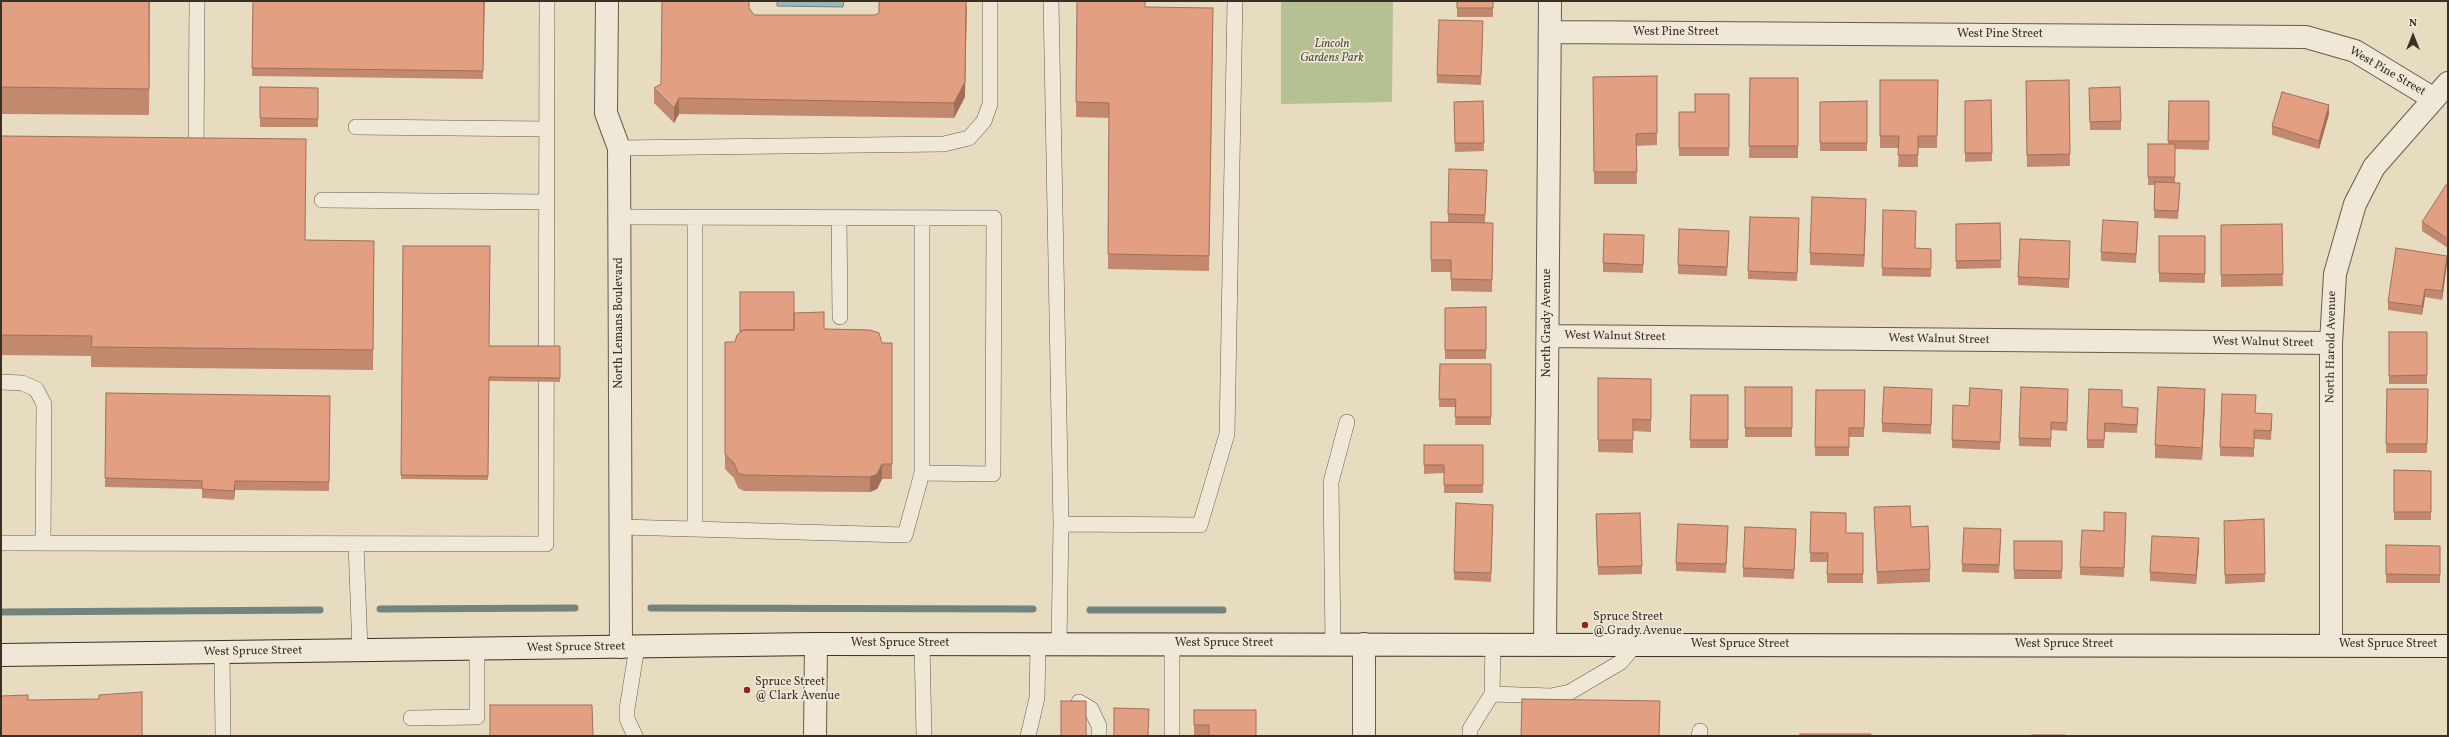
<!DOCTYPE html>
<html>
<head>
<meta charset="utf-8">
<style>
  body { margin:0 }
  #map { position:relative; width:2449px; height:737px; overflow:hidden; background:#e7dcc0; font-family:Vollkorn,serif }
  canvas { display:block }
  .frame { position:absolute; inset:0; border:2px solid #3b3028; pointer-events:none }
  .north { position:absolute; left:2393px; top:16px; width:40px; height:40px; -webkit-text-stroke:3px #efe8d6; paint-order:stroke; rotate:0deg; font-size:11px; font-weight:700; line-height:16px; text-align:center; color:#3b3028 }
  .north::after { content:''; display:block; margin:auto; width:14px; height:18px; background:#3b3028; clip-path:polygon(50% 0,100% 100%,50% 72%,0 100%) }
</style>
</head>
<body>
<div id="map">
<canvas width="2449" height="737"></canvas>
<div class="frame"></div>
<div class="north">N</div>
</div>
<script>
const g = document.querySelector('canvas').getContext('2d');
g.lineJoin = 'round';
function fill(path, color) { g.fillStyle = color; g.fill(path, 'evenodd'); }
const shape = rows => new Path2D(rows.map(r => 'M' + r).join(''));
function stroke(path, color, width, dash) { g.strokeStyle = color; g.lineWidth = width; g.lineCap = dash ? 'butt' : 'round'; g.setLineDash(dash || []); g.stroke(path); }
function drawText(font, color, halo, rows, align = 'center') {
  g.font = font + ' Vollkorn,serif'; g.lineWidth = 3.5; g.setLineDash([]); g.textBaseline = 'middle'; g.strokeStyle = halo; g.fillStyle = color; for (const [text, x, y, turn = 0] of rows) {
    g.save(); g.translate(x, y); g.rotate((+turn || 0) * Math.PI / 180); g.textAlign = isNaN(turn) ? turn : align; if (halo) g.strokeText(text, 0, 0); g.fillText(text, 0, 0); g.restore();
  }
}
fill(shape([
  [1281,1,1393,1,1392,102,1281,104]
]), '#b5c093');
const water = shape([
  [777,1,844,1,843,7,777,6,777,1]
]);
fill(water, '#98bab8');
stroke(water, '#73837e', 1);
stroke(shape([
  [651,608,1033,609],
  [380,609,575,608],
  [1090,610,1223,610],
  [1,612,320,610]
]), '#73837e', 7);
const lane = shape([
  [1051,1,1061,524,1059,644],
  [356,127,546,129],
  [619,148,944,144,969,138,984,121,990,104,990,1],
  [196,158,197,1],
  [322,200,546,202],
  [620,217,994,218,993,474,922,473],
  [695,217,695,529],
  [839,218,840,317],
  [1,382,22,383,36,389,44,404,43,543],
  [1061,524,1200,525,1227,434,1235,1],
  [621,527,905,535,922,473,922,218],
  [1,543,546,544,547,1],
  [356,544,360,650],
  [922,644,924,736],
  [1172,644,1172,736],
  [1333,644,1331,482,1347,422],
  [222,652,223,736],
  [1492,694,1551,696,1570,692,1621,662,1636,644],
  [1079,702,1091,709,1099,726,1099,736],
  [411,718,477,717,477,649],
  [635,736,627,719,627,709,637,647],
  [1028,736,1037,698,1038,644],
  [1470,736,1470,729,1492,694,1493,644],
  [1699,736,1700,731]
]);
const street = shape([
  [607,1,606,113,619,148,621,647],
  [1550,32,2306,37,2355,51,2434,99],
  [1548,336,2331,343],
  [1545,644,1550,1],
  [2331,645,2331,343,2335,274,2355,204,2374,167,2448,83],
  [815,736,816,644],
  [1364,736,1364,644]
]);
const secondary = shape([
  [1,655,816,644,2448,646]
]);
stroke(lane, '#665b4e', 16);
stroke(street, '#665b4e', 24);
stroke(secondary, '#3b3028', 24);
stroke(lane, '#efe8d6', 15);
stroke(street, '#efe8d6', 22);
stroke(secondary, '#efe8d6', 22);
fill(shape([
  [1,1,150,1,149,115,1,114],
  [253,1,485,1,483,79,252,76],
  [1077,1,1145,7,1213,24,1209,271,1108,269,1109,118,1076,117],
  [1457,1,1493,1,1493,17,1457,17],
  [749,8,754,15,965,97,954,118,679,114,674,123,654,103,654,88,661,84],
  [1483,30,1481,85,1437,83,1437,75],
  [1657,76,1657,145,1636,146,1637,184,1594,184,1593,77],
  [1750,78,1798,78,1798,158,1749,158],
  [1880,80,1938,80,1937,148,1918,148,1918,167,1898,167,1899,148,1880,148],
  [2069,80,2070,166,2027,167,2026,81],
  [260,87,318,88,318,127,260,127],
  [1729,94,1729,156,1679,156,1679,112,1695,112],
  [2089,96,2121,121,2121,130,2090,130],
  [1991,100,1992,161,1965,162,1965,101],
  [1483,101,1484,151,1455,152,1454,102],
  [1867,101,1867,151,1820,151,1820,102],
  [2169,101,2209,101,2209,150,2175,149,2175,183,2180,191,2178,219,2154,218,2155,185,2148,185,2148,144,2168,144],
  [2329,114,2319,149,2272,135,2272,126],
  [1,136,305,240,374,241,373,370,91,367,91,356,1,355],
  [1487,170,1485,223,1493,223,1492,292,1451,291,1451,272,1431,272,1431,222,1448,222,1448,214],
  [2448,186,2448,248,2422,231,2422,222],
  [1883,210,1915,248,1931,249,1931,277,1882,276],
  [1866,211,1864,267,1810,265,1810,253],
  [2000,223,2001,268,1956,269,1956,224],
  [2282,224,2283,286,2221,287,2221,225],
  [1799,227,1797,281,1748,279,1748,271],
  [2138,230,2136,263,2101,261,2101,252],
  [2159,236,2205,236,2205,283,2159,282],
  [1729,240,1727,276,1678,274,1678,265],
  [1644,244,1643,273,1603,272,1603,263],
  [403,246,489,346,560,346,560,382,489,381,488,480,401,479],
  [2070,249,2069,288,2018,285,2018,277],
  [2447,264,2442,300,2425,297,2422,315,2388,310,2388,302],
  [1486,307,1486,359,1445,359,1445,308],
  [794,313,824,329,882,343,892,343,892,479,882,479,877,489,870,492,744,491,738,488,734,478,725,469,725,342,735,342],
  [2389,332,2427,332,2427,384,2389,384],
  [1440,364,1491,364,1491,425,1455,425,1456,407,1439,407],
  [1598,378,1651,379,1651,432,1633,431,1633,453,1598,452],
  [1745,387,1792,387,1792,437,1745,437],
  [2387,389,2428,389,2427,453,2386,453],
  [1816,390,1865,390,1864,437,1849,437,1849,456,1815,456],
  [2002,390,2000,450,1952,448,1952,440,1969,406],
  [106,393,330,396,329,491,235,490,234,500,202,498,202,489,105,487],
  [1691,395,1728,395,1728,448,1690,448],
  [1932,397,1931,434,1882,432,1882,423],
  [2068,397,2067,431,2051,430,2051,447,2019,446,2019,438],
  [2205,401,2202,460,2155,458,2155,445],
  [2122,407,2138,416,2137,433,2105,432,2104,448,2087,448,2087,440],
  [2256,413,2272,422,2271,440,2254,439,2254,457,2220,456,2220,447],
  [1424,445,1483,445,1483,493,1444,493,1444,473,1424,474],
  [2394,470,2431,471,2431,520,2394,520],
  [1874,507,1911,527,1930,569,1930,582,1877,584],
  [1811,512,1846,533,1863,533,1863,583,1827,583,1827,562,1810,562],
  [1493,513,1491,582,1454,580,1454,572],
  [2264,519,2265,582,2225,584,2224,521],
  [2126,521,2124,577,2080,575,2080,567,2104,531],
  [1596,523,1642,566,1642,574,1598,575],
  [1728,534,1726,573,1676,571,1676,563],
  [1796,537,1794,579,1743,577,1743,568],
  [2001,538,1999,573,1962,572,1962,564],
  [2014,541,2062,541,2062,579,2014,579],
  [2386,545,2440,546,2440,583,2386,583],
  [2199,547,2196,584,2150,581,2150,572],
  [1194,710,1256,736,1194,736]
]), '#c3896f');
fill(shape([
  [967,1,965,97,954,118,954,103],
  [679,98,679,114,674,123,674,108],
  [2329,105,2329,114,2319,149,2319,141],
  [1866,199,1866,211,1864,267,1864,255],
  [2447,256,2447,264,2442,300,2442,291],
  [2425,289,2425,297,2422,315,2422,306],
  [2205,389,2205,401,2202,460,2202,448],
  [882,464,882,479,877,489,870,492,870,477],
  [235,481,235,490,234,500,234,491],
  [2199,538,2199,547,2196,584,2196,575]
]), '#9f6f5a');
const building = shape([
  [1,1,149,1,149,89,1,87,1,1],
  [253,1,484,1,483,71,252,68,253,1],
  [662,1,749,1,749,8,754,15,875,15,879,13,879,1,966,1,965,82,954,103,679,98,674,108,654,88,661,84,662,1],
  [1077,1,1145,1,1145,7,1213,8,1209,256,1108,254,1109,103,1076,102,1077,1],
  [1457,1,1493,1,1493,8,1457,8,1457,1],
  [1439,20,1483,21,1481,76,1437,75,1439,20],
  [1657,76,1657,133,1636,134,1637,172,1594,172,1593,77,1657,76],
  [1750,78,1798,78,1798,146,1749,146,1750,78],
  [1880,80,1938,80,1937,136,1918,136,1918,155,1898,155,1899,136,1880,136,1880,80],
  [2069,80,2070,154,2027,155,2026,81,2069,80],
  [260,87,318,88,318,119,260,118,260,87],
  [2120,87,2121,121,2090,122,2089,88,2120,87],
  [2282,92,2329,105,2319,141,2272,126,2282,92],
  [1695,94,1729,94,1729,148,1679,148,1679,112,1695,112,1695,94],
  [1991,100,1992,153,1965,153,1965,101,1991,100],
  [1483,101,1484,143,1455,143,1454,102,1483,101],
  [1867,101,1867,143,1820,143,1820,102,1867,101],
  [2169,101,2209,101,2209,141,2168,141,2169,101],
  [1,136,306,139,305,240,374,241,373,350,91,347,92,336,1,335,1,136],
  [2148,144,2175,144,2175,177,2148,177,2148,144],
  [1449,169,1487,170,1485,215,1448,214,1449,169],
  [2155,182,2180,183,2178,211,2154,210,2155,182],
  [2446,185,2448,186,2448,239,2422,222,2446,185],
  [1812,197,1866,199,1864,255,1810,253,1812,197],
  [1883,210,1916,211,1915,248,1931,249,1931,269,1882,268,1883,210],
  [1750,217,1799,218,1797,273,1748,271,1750,217],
  [2103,220,2138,222,2136,254,2101,252,2103,220],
  [1431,222,1493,223,1492,280,1451,279,1451,260,1431,260,1431,222],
  [2000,223,2001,260,1956,261,1956,224,2000,223],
  [2282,224,2283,274,2221,275,2221,225,2282,224],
  [1679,229,1729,231,1727,267,1678,265,1679,229],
  [1604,234,1644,235,1643,265,1603,263,1604,234],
  [2159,236,2205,236,2205,274,2159,273,2159,236],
  [2020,239,2070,241,2069,279,2018,277,2020,239],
  [403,246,490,246,489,346,560,346,560,378,489,377,488,476,401,475,403,246],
  [2396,248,2447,256,2442,291,2425,289,2422,306,2388,302,2396,248],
  [740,292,794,292,794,330,743,330,740,332,740,292],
  [1486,307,1486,350,1445,350,1445,308,1486,307],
  [824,312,824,329,870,330,879,333,882,343,892,343,892,464,882,464,877,474,870,477,744,475,738,473,734,463,725,454,725,342,735,342,737,335,743,330,794,330,794,313,824,312],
  [2389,332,2427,332,2427,375,2389,376,2389,332],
  [1440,364,1491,364,1491,417,1455,417,1456,399,1439,399,1440,364],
  [1598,378,1651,379,1651,420,1633,419,1633,440,1598,440,1598,378],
  [1745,387,1792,387,1792,428,1745,428,1745,387],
  [1884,387,1932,389,1931,425,1882,423,1884,387],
  [2021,387,2068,389,2067,423,2051,422,2051,439,2019,438,2021,387],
  [2158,387,2205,389,2202,448,2155,445,2158,387],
  [1970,388,2002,390,2000,442,1952,440,1953,405,1969,406,1970,388],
  [2089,389,2122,390,2122,407,2138,408,2137,425,2105,423,2104,440,2087,440,2089,389],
  [2387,389,2428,389,2427,444,2386,444,2387,389],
  [1816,390,1865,390,1864,428,1849,428,1849,447,1815,447,1816,390],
  [106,393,330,396,329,482,235,481,234,491,202,489,202,481,105,478,106,393],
  [2222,394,2256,395,2255,413,2272,414,2271,431,2254,430,2254,448,2220,447,2222,394],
  [1691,395,1728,395,1728,440,1690,440,1691,395],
  [1424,445,1483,445,1483,485,1444,485,1444,465,1424,465,1424,445],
  [2394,470,2431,471,2431,512,2394,512,2394,470],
  [1456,503,1493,505,1491,573,1454,572,1456,503],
  [1910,506,1911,527,1928,526,1930,569,1877,572,1874,507,1910,506],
  [1811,512,1846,513,1846,533,1863,533,1863,574,1827,574,1828,553,1810,553,1811,512],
  [2104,512,2126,513,2124,568,2080,567,2082,530,2104,531,2104,512],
  [1640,513,1642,566,1598,567,1596,514,1640,513],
  [2264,519,2265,574,2225,575,2224,521,2264,519],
  [1678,524,1728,526,1726,564,1676,563,1678,524],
  [1745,527,1796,529,1794,570,1743,568,1745,527],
  [1964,528,2001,529,1999,565,1962,564,1964,528],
  [2152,536,2199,538,2196,575,2150,572,2152,536],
  [2014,541,2062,541,2062,571,2014,570,2014,541],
  [2386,545,2440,546,2440,575,2386,574,2386,545],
  [142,692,142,736,1,736,1,696,28,695,28,700,99,699,99,695,142,692],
  [1522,699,1660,701,1659,736,1521,736,1522,699],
  [1061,701,1086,701,1086,736,1061,736,1061,701],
  [490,705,592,705,593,736,490,736,490,705],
  [1114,708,1149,709,1148,736,1114,736,1114,708],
  [1194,710,1256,710,1256,736,1209,736,1209,725,1194,725,1194,710],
  [1800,734,1871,734,1871,736,1800,736,1800,734],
  [2032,735,2065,735,2065,736,2032,736,2032,735]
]);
fill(building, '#e39f81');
stroke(building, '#9f6f5a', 1);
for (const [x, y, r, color] of [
  [1585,625,4,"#8f2418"],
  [747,690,4,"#8f2418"]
]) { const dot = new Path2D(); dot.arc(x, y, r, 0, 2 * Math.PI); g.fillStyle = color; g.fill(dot); stroke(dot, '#efe8d6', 1.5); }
drawText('12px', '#3b3028', '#efe8d6', [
  ["West Pine Street",1676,33],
  ["West Pine Street",2000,35],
  ["West Pine Street",2387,72,30],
  ["North Lemans Boulevard",620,323,-90],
  ["North Grady Avenue",1548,323,-90],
  ["West Walnut Street",1615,337,1],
  ["West Walnut Street",1939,340,1],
  ["West Walnut Street",2263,343,1],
  ["North Harold Avenue",2332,347,-89],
  ["West Spruce Street",900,644],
  ["West Spruce Street",1224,644],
  ["West Spruce Street",1740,645],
  ["West Spruce Street",2064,645],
  ["West Spruce Street",2388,645],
  ["West Spruce Street",576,648,-1],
  ["West Spruce Street",253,652,-1]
]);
drawText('italic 12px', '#534d3d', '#efe8d6', [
  ["Lincoln",1332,45],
  ["Gardens Park",1332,59]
]);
drawText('12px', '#3b3028', '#efe8d6', [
  ["Spruce Street",1593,618],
  ["@ Grady Avenue",1593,632],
  ["Spruce Street",755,683],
  ["@ Clark Avenue",755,697]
], 'left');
</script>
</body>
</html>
